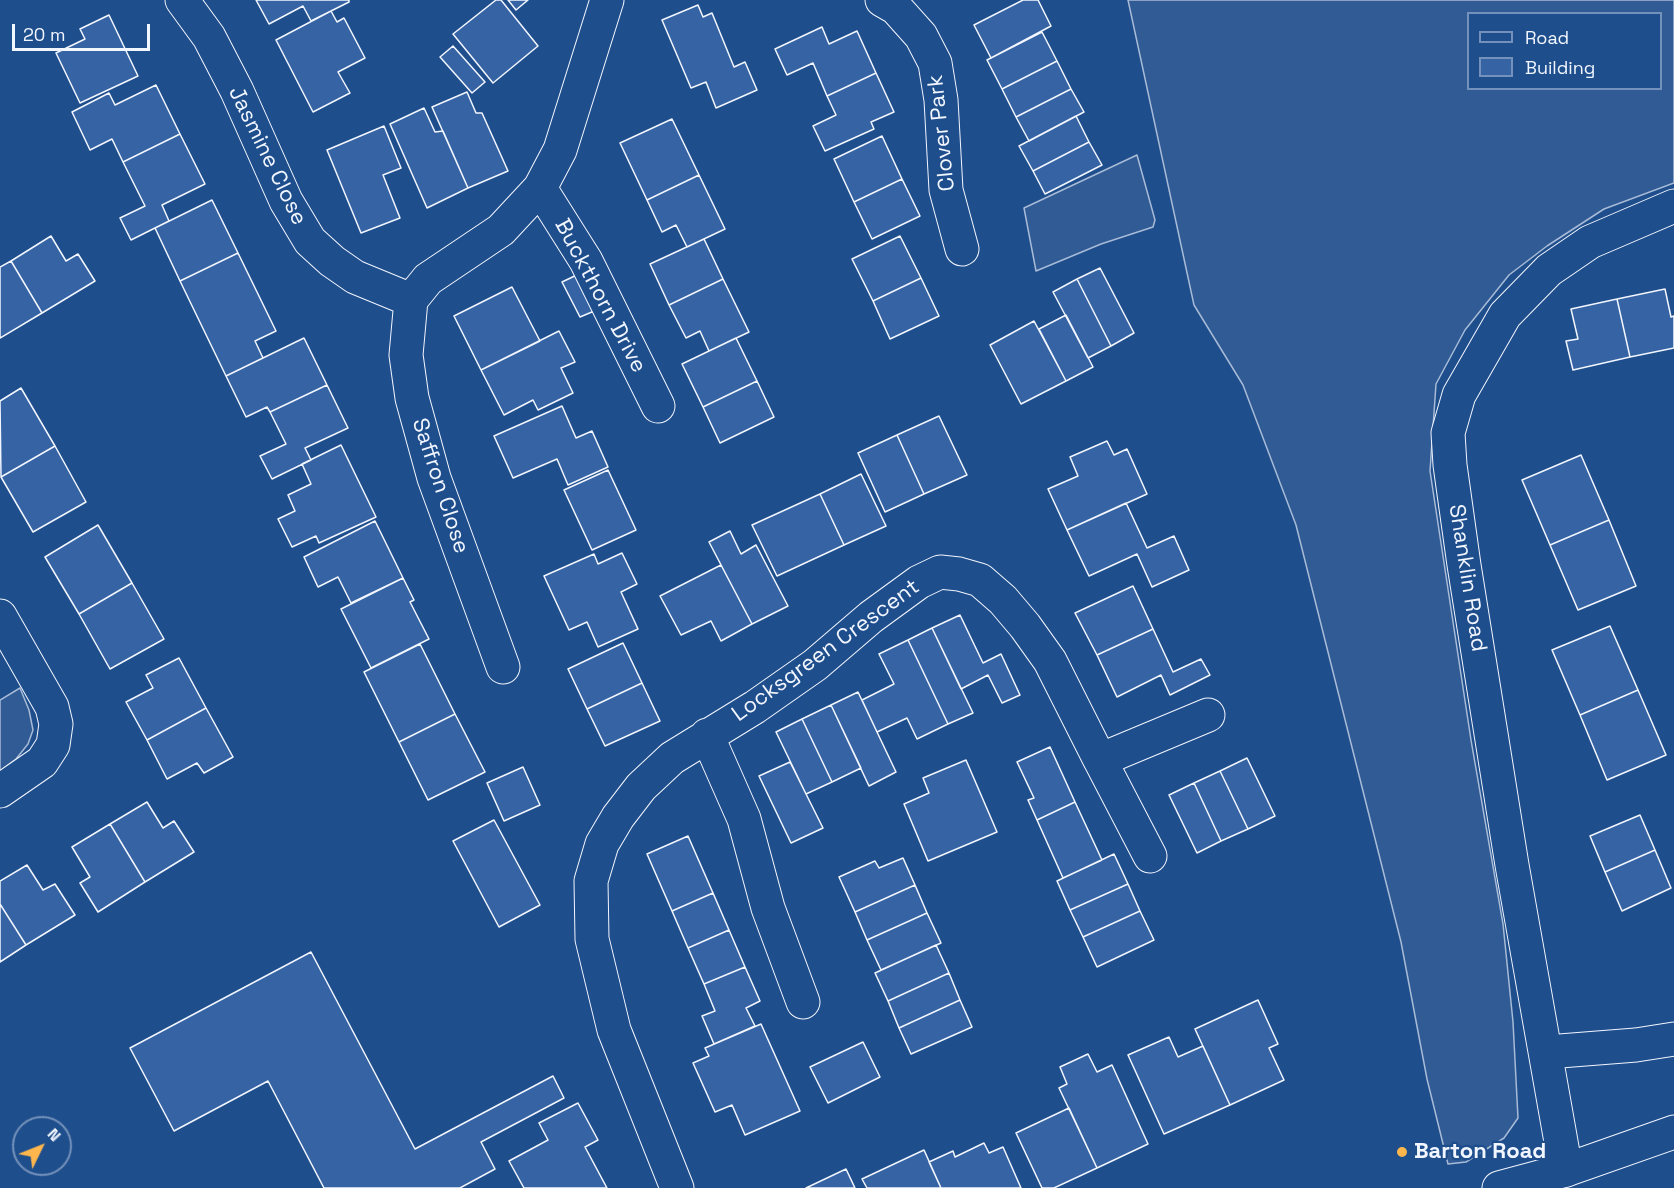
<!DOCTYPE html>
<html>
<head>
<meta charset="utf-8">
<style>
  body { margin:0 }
  #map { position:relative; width:1674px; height:1188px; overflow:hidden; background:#1f4e8c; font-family:"Space Grotesk",sans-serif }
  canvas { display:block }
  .legend { position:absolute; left:1467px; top:12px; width:195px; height:78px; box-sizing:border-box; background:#1f4e8c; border:2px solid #7391ba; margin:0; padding:8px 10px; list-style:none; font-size:18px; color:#f2f6ff }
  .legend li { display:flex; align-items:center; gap:12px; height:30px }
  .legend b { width:30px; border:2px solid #7391ba }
  .north { position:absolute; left:12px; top:1116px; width:60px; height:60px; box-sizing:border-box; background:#1f4e8c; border:2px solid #7391ba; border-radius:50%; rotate:47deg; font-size:16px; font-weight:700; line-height:24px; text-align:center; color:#f2f6ff }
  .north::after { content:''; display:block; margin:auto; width:21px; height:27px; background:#ffb74d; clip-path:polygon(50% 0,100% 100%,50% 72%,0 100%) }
  .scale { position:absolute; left:12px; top:24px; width:138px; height:27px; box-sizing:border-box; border:3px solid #f2f6ff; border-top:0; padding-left:8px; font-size:18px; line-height:21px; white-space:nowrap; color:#f2f6ff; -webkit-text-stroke:4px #1f4e8c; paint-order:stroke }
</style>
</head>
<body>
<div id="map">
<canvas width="1674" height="1188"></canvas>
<ul class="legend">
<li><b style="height:8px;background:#1f4e8c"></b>Road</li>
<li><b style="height:16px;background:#3563a3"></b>Building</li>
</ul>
<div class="north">N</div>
<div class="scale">20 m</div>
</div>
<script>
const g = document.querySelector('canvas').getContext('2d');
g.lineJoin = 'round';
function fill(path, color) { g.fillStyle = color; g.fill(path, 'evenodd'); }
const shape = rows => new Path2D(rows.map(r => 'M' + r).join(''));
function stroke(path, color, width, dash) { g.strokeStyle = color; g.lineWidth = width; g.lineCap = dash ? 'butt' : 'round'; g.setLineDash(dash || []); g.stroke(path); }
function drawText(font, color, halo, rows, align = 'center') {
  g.font = font + ' "Space Grotesk",sans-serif'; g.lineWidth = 4.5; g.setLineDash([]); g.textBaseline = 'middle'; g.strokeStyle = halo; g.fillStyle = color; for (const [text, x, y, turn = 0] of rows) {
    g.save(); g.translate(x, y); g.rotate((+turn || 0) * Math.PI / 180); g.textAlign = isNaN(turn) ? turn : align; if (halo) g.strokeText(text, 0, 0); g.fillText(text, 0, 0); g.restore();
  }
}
const built = shape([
  [1128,0,1674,0,1674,183,1604,209,1547,246,1509,275,1465,330,1436,384,1430,471,1471,740,1503,924,1513,1022,1518,1118,1504,1138,1466,1162,1448,1164,1427,1079,1401,942,1296,525,1243,385,1194,305,1128,0],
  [1468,14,1660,14,1660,88,1468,88,1468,14],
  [1137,155,1155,220,1153,227,1101,244,1036,271,1024,208,1137,155],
  [20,688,29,710,33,730,28,744,16,759,0,771,0,700,20,688]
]);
fill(built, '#305b95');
stroke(built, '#a8bbd7', 1.5);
const building = shape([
  [256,0,349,0,349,2,311,21,303,6,269,24,256,0],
  [496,0,501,0,538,46,493,83,453,34,496,0],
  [508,0,528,0,516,10,508,0],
  [1023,0,1038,0,1051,26,991,58,974,25,1023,0],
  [698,5,703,17,712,13,734,67,745,62,757,90,716,108,706,82,691,88,662,20,698,5],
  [331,11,337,22,344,18,365,58,338,72,350,93,313,112,276,40,331,11],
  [109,15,138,76,80,103,56,53,85,39,80,29,109,15],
  [822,27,829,44,857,31,876,73,827,96,813,63,787,75,775,49,822,27],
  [1042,32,1057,61,1002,89,987,60,1042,32],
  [453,46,485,82,472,93,440,57,453,46],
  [1057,61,1071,89,1016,117,1002,89,1057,61],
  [876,73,894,112,871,122,874,129,825,151,813,126,836,115,827,96,876,73],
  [156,85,180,134,123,162,112,139,90,150,72,112,109,93,115,105,156,85],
  [1071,89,1084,112,1029,141,1016,117,1071,89],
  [467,92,476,113,482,113,508,171,468,188,432,107,467,92],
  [424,108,435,132,443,131,468,188,427,208,390,124,424,108],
  [1076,116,1089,142,1033,171,1019,146,1076,116],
  [672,119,699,175,647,200,620,143,672,119],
  [384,126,401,168,383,175,400,218,361,233,327,150,384,126],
  [180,134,205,184,162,205,169,221,131,240,120,218,145,206,123,162,180,134],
  [882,136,902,179,854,202,834,159,882,136],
  [1089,142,1102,165,1045,194,1033,171,1089,142],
  [699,175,725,229,687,247,676,225,662,232,647,200,699,175],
  [902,179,920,216,872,239,854,202,902,179],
  [212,200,238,253,180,281,155,228,212,200],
  [51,236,66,261,78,254,95,281,42,313,11,261,51,236],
  [900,236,921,278,873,301,852,259,900,236],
  [704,239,723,279,669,305,650,264,704,239],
  [238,253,276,331,255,341,263,358,226,376,180,281,238,253],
  [11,261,42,313,0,338,0,267,11,261],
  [1100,268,1134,333,1111,346,1077,279,1100,268],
  [581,273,599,309,580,317,562,282,581,273],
  [921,278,939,316,890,339,873,301,921,278],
  [723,279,749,332,709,351,700,331,686,338,669,305,723,279],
  [1077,279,1111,346,1088,358,1053,292,1077,279],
  [512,287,540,341,481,370,454,316,512,287],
  [1665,289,1671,317,1674,316,1674,348,1630,357,1617,299,1665,289],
  [1617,299,1630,357,1573,370,1566,341,1578,339,1571,309,1617,299],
  [1066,315,1093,367,1066,381,1039,329,1066,315],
  [1034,321,1066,381,1021,404,990,345,1034,321],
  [559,331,575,362,561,368,573,393,538,410,533,400,504,415,481,370,559,331],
  [304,338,327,385,270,412,267,407,246,417,226,376,304,338],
  [736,338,757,381,703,407,682,364,736,338],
  [757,381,774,417,720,443,703,407,757,381],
  [327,385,348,428,305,448,311,460,272,479,260,456,286,444,270,412,327,385],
  [21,388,55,446,1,477,0,401,21,388],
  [562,406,576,438,592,431,608,467,568,485,557,459,513,478,494,436,562,406],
  [939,416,967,475,924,494,897,435,939,416],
  [897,435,924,494,885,512,858,453,897,435],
  [1107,441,1114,455,1127,449,1147,494,1067,530,1048,489,1078,476,1070,457,1107,441],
  [341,445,376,517,319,543,316,536,292,547,278,519,295,511,288,495,311,484,302,464,341,445],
  [55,446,86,502,33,532,1,477,55,446],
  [1581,455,1609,520,1550,545,1522,480,1581,455],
  [608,470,636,530,592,550,564,490,608,470],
  [861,474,886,526,844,545,820,494,861,474],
  [820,494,844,545,777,576,752,525,820,494],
  [1126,503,1147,548,1174,536,1189,570,1152,587,1137,554,1089,576,1067,530,1126,503],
  [1609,520,1636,586,1578,610,1550,545,1609,520],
  [375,521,403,578,351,603,338,577,318,587,304,557,375,521],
  [98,525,132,583,79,614,45,557,98,525],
  [730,531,741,554,756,545,788,606,752,624,709,542,730,531],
  [622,553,637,584,621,592,638,629,598,647,587,622,569,630,544,576,594,554,598,564,622,553],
  [721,565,752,624,721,641,711,621,681,635,660,596,721,565],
  [403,578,414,600,410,602,429,639,371,668,341,609,403,578],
  [132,583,164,639,110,669,79,614,132,583],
  [1133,586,1153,629,1097,655,1075,613,1133,586],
  [960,615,983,663,1001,654,1020,695,1002,703,988,675,961,689,932,628,960,615],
  [1610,626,1638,690,1580,715,1552,650,1610,626],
  [932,628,973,713,948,724,908,640,932,628],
  [1153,629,1173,672,1201,659,1210,675,1170,695,1161,675,1117,697,1097,655,1153,629],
  [908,640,948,724,917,739,907,718,877,732,862,700,894,684,879,654,908,640],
  [623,643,642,683,587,709,568,669,623,643],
  [420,644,455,714,399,742,364,672,420,644],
  [179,658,206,708,147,740,126,702,153,688,146,675,179,658],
  [642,683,660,721,605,746,587,709,642,683],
  [1638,690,1666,755,1607,780,1580,715,1638,690],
  [858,692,896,772,869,786,831,705,858,692],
  [831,705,861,768,832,782,802,719,831,705],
  [206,708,233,757,204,773,197,763,167,779,147,740,206,708],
  [455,714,485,772,428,800,399,742,455,714],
  [802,719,832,782,806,794,776,732,802,719],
  [1050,747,1075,802,1037,820,1028,800,1034,798,1017,762,1050,747],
  [1247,758,1275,816,1248,829,1220,771,1247,758],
  [966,760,997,832,928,861,904,804,929,793,923,778,966,760],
  [790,762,823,828,791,843,759,776,790,762],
  [523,767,540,805,504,821,487,783,523,767],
  [1220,771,1248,829,1221,841,1194,783,1220,771],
  [1194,783,1221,841,1197,853,1169,795,1194,783],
  [147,802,163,828,174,821,194,852,145,882,110,824,147,802],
  [1075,802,1102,860,1063,878,1037,820,1075,802],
  [1640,815,1655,850,1605,872,1590,836,1640,815],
  [494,820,540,905,499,927,453,841,494,820],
  [110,824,145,882,98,912,80,883,90,877,72,847,110,824],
  [688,836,713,893,672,911,647,854,688,836],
  [1655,850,1671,888,1622,911,1605,872,1655,850],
  [1114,854,1128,884,1070,910,1057,881,1114,854],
  [903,858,915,885,855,912,839,877,875,861,879,868,903,858],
  [27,865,43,890,55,884,75,915,26,945,0,904,0,881,27,865],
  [1128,884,1140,911,1083,937,1070,910,1128,884],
  [915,885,927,913,867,940,855,912,915,885],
  [713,893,729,930,688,948,672,911,713,893],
  [0,904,26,945,0,962,0,904],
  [1140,911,1154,940,1097,967,1083,937,1140,911],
  [927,913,941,943,881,970,867,940,927,913],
  [729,930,745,967,704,984,688,948,729,930],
  [936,945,949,973,888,1001,875,973,936,945],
  [311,952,415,1149,553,1076,564,1098,481,1142,495,1169,460,1188,324,1188,268,1081,174,1131,130,1048,311,952],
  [745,967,760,1001,746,1008,755,1026,714,1044,702,1016,715,1011,704,984,745,967],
  [949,973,960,1000,899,1028,888,1001,949,973],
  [960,1000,972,1027,911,1054,899,1028,960,1000],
  [1258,1000,1278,1044,1269,1048,1284,1080,1230,1105,1195,1029,1258,1000],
  [761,1024,800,1111,745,1135,732,1105,715,1112,693,1063,709,1056,705,1048,761,1024],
  [1169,1037,1178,1057,1203,1046,1230,1105,1164,1134,1128,1055,1169,1037],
  [863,1042,880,1077,828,1103,810,1067,863,1042],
  [1088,1054,1097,1072,1112,1065,1148,1144,1097,1168,1059,1088,1067,1084,1060,1067,1088,1054],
  [578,1103,598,1140,585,1147,607,1188,524,1188,509,1161,548,1140,539,1123,578,1103],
  [1069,1108,1097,1168,1054,1188,1042,1188,1016,1133,1069,1108],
  [984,1143,989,1153,1003,1147,1021,1188,941,1188,929,1162,953,1151,955,1157,984,1143],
  [924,1150,941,1188,867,1188,862,1179,924,1150],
  [846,1169,855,1188,806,1188,846,1169]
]);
fill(building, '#3563a3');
stroke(building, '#f2f6ff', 1.5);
const street = shape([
  [182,0,209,37,237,91,286,201,310,241,332,261,355,277,411,300],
  [882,0,896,8,921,36,935,63,941,100,946,190,962,249],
  [540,188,586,261,658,406],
  [0,616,52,707,56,724,53,745,42,762,0,791],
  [503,667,434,478,412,398,406,355,411,300,428,279,501,230,540,188,560,150,607,0],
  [707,735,744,819,768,908,803,1002],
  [1100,760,1150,856],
  [1547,1052,1636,1045,1674,1039],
  [1566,1170,1512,865,1464,565,1450,465,1448,433,1459,395,1505,315,1549,270,1590,242,1674,206],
  [677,1188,614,1030,592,939,591,881,602,844,618,817,641,787,672,758,755,707,815,665,871,617,919,582,940,572,959,574,980,580,1003,600,1025,626,1050,661,1100,760,1208,715]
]);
const secondary = shape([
  [1499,1188,1566,1170,1674,1132]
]);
stroke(street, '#f2f6ff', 35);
stroke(secondary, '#f2f6ff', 35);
stroke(street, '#1f4e8c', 33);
stroke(secondary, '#1f4e8c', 33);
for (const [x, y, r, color] of [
  [1402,1152,6,"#ffb74d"]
]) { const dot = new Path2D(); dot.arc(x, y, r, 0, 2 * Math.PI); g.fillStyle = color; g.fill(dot); stroke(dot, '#1f4e8c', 2); }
drawText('22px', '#f2f6ff', '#1f4e8c', [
  ["Clover Park",942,133,-96],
  ["Jasmine Close",267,156,64],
  ["Buckthorn Drive",600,296,62],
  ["Saffron Close",440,486,72],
  ["Shanklin Road",1467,578,81],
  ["Locksgreen Crescent",826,651,-36]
]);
drawText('bold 22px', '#f2f6ff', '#1f4e8c', [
  ["Barton Road",1414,1152]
], 'left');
</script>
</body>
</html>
